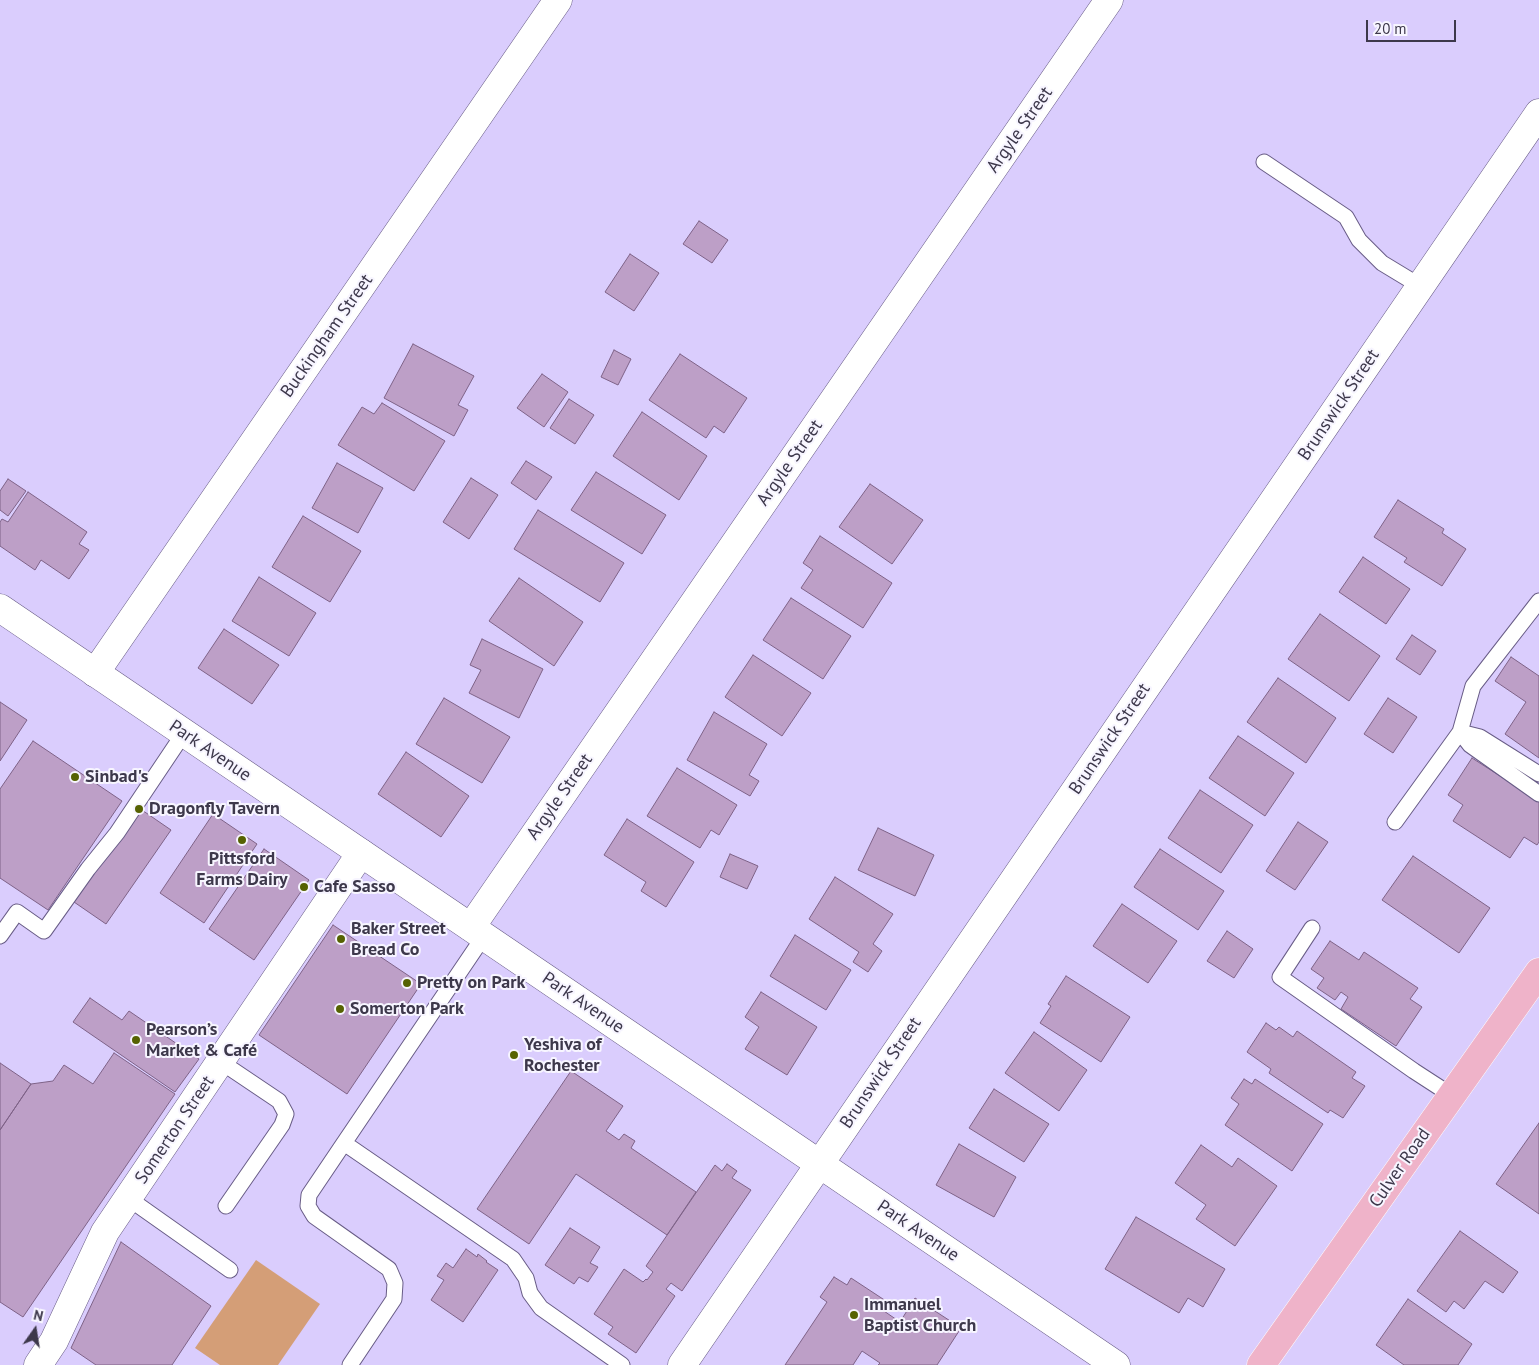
<!DOCTYPE html>
<html>
<head>
<meta charset="utf-8">
<style>
  body { margin:0 }
  #map { position:relative; width:1539px; height:1365px; overflow:hidden; background:#dacdfd; font-family:"PT Sans",sans-serif }
  canvas { display:block }
  .north { position:absolute; left:10px; top:1305px; width:50px; height:50px; -webkit-text-stroke:4px #f7f5ff; paint-order:stroke; rotate:13deg; font-size:14px; font-weight:700; line-height:20px; text-align:center; color:#3d384b }
  .north::after { content:''; display:block; margin:auto; width:18px; height:22px; background:#3d384b; clip-path:polygon(50% 0,100% 100%,50% 72%,0 100%) }
  .scale { position:absolute; left:1366px; top:20px; width:90px; height:22px; box-sizing:border-box; border:2px solid #3d384b; border-top:0; padding-left:6px; font-size:15px; line-height:18px; white-space:nowrap; color:#3d384b; -webkit-text-stroke:4px #f7f5ff; paint-order:stroke }
</style>
</head>
<body>
<div id="map">
<canvas width="1539" height="1365"></canvas>
<div class="north">N</div>
<div class="scale">20 m</div>
</div>
<script>
const g = document.querySelector('canvas').getContext('2d');
g.lineJoin = 'round';
function fill(path, color) { g.fillStyle = color; g.fill(path, 'evenodd'); }
const shape = rows => new Path2D(rows.map(r => 'M' + r).join(''));
function stroke(path, color, width, dash) { g.strokeStyle = color; g.lineWidth = width; g.lineCap = dash ? 'butt' : 'round'; g.setLineDash(dash || []); g.stroke(path); }
function drawText(font, color, halo, rows, align = 'center') {
  g.font = font + ' "PT Sans",sans-serif'; g.lineWidth = 4; g.setLineDash([]); g.textBaseline = 'middle'; g.strokeStyle = halo; g.fillStyle = color; for (const [text, x, y, turn = 0] of rows) {
    g.save(); g.translate(x, y); g.rotate((+turn || 0) * Math.PI / 180); g.textAlign = isNaN(turn) ? turn : align; if (halo) g.strokeText(text, 0, 0); g.fillText(text, 0, 0); g.restore();
  }
}
fill(shape([
  [256,1260,320,1304,278,1365,220,1365,195,1348]
]), '#d49e77');
const building = shape([
  [699,221,728,240,712,263,683,244,699,221],
  [630,254,659,273,634,311,605,292,630,254],
  [413,344,474,376,458,405,468,410,454,436,384,398,413,344],
  [614,350,631,359,618,385,601,377,614,350],
  [680,354,747,398,724,433,714,426,706,438,649,400,680,354],
  [542,374,568,392,544,427,517,408,542,374],
  [569,399,594,415,575,444,550,428,569,399],
  [382,403,445,441,414,491,338,445,362,407,374,414,382,403],
  [642,412,707,456,679,500,613,456,642,412],
  [526,461,552,477,536,500,511,483,526,461],
  [337,463,383,488,358,533,312,508,337,463],
  [596,472,666,515,642,554,571,510,596,472],
  [471,478,498,495,469,539,443,522,471,478],
  [8,479,26,491,8,516,0,510,0,491,8,479],
  [870,484,923,520,892,564,839,527,870,484],
  [28,492,87,532,79,544,89,550,69,579,41,560,35,570,0,546,0,522,2,519,8,522,28,492],
  [1398,500,1444,529,1442,533,1466,549,1442,586,1404,562,1407,558,1374,537,1398,500],
  [538,510,624,563,600,602,514,549,538,510],
  [303,516,361,551,330,602,272,567,303,516],
  [820,536,892,583,863,628,801,588,813,570,803,563,820,536],
  [1363,557,1410,589,1386,624,1339,592,1363,557],
  [259,577,316,613,289,656,232,621,259,577],
  [519,578,583,622,554,666,489,621,519,578],
  [791,598,851,636,823,679,763,640,791,598],
  [1320,614,1380,656,1349,701,1288,659,1320,614],
  [224,629,279,665,252,704,198,668,224,629],
  [1412,635,1436,651,1420,675,1396,659,1412,635],
  [482,639,543,669,519,718,469,693,481,670,470,665,482,639],
  [753,655,811,693,782,736,725,697,753,655],
  [1511,657,1539,676,1539,758,1505,734,1526,702,1495,681,1511,657],
  [1278,678,1336,718,1306,763,1247,722,1278,678],
  [444,698,510,737,482,783,416,744,444,698],
  [1388,698,1417,717,1393,753,1364,734,1388,698],
  [0,702,27,720,0,761,0,702],
  [714,712,767,744,749,775,759,781,750,796,687,760,714,712],
  [1238,736,1294,773,1265,816,1209,778,1238,736],
  [33,741,122,801,48,910,0,878,0,789,33,741],
  [406,752,469,796,441,837,378,794,406,752],
  [1472,758,1539,801,1539,842,1537,845,1524,837,1510,858,1453,821,1463,805,1448,795,1472,758],
  [677,768,737,805,719,835,711,830,700,848,647,816,677,768],
  [1200,790,1253,825,1221,873,1168,838,1200,790],
  [139,808,171,830,106,924,74,902,139,808],
  [213,814,257,844,204,923,160,893,213,814],
  [627,819,694,862,666,907,641,891,646,882,604,855,627,819],
  [1298,822,1328,842,1295,890,1266,871,1298,822],
  [878,828,934,855,915,896,858,870,878,828],
  [264,849,309,880,254,960,209,929,264,849],
  [1160,849,1224,891,1198,930,1134,887,1160,849],
  [730,854,758,866,747,889,720,877,730,854],
  [1413,856,1490,908,1459,953,1382,900,1413,856],
  [835,877,893,914,873,944,882,951,868,972,853,962,859,952,809,919,835,877],
  [1122,904,1177,941,1148,983,1093,946,1122,904],
  [333,925,421,984,347,1094,259,1035,333,925],
  [1227,931,1253,949,1234,978,1207,961,1227,931],
  [795,935,851,970,826,1010,770,976,795,935],
  [1330,941,1359,960,1364,952,1418,988,1410,999,1422,1007,1396,1046,1341,1009,1348,997,1341,992,1335,1000,1317,988,1324,978,1311,969,1330,941],
  [1066,976,1130,1017,1101,1062,1040,1023,1051,1006,1048,1004,1066,976],
  [761,992,817,1027,787,1075,745,1049,759,1027,745,1017,761,992],
  [90,998,122,1020,129,1011,199,1059,175,1092,73,1022,90,998],
  [1266,1023,1276,1030,1279,1027,1293,1037,1297,1031,1356,1072,1352,1078,1365,1086,1343,1118,1330,1110,1328,1113,1269,1073,1271,1069,1247,1052,1266,1023],
  [1034,1032,1087,1070,1059,1111,1005,1073,1034,1032],
  [114,1053,175,1094,23,1317,0,1302,0,1130,31,1084,53,1081,64,1065,93,1084,114,1053],
  [0,1063,31,1084,0,1130,0,1063],
  [571,1071,623,1106,606,1131,619,1140,624,1134,635,1141,631,1148,696,1192,667,1235,576,1174,529,1244,477,1209,571,1071],
  [1244,1079,1252,1084,1255,1079,1323,1124,1292,1171,1225,1125,1239,1104,1231,1098,1244,1079],
  [994,1089,1049,1124,1024,1162,969,1128,994,1089],
  [1539,1123,1539,1214,1496,1184,1539,1123],
  [959,1144,1016,1177,994,1217,936,1185,959,1144],
  [1201,1145,1232,1167,1238,1158,1277,1186,1235,1246,1196,1219,1206,1205,1175,1183,1201,1145],
  [727,1164,737,1171,732,1178,751,1190,682,1291,671,1283,666,1289,675,1296,636,1353,608,1334,613,1327,594,1314,624,1269,643,1282,646,1279,647,1280,653,1272,646,1266,715,1165,722,1171,727,1164],
  [1136,1217,1225,1269,1203,1307,1188,1298,1179,1313,1105,1269,1136,1217],
  [570,1228,600,1247,590,1263,598,1267,588,1282,579,1277,574,1284,545,1265,570,1228],
  [1460,1231,1518,1272,1503,1293,1485,1281,1464,1309,1454,1301,1446,1312,1417,1291,1460,1231],
  [121,1242,211,1306,172,1365,96,1365,71,1348,121,1242],
  [466,1249,477,1257,478,1254,487,1261,486,1262,498,1270,463,1322,431,1300,444,1280,437,1276,446,1263,453,1268,466,1249],
  [834,1277,847,1285,851,1278,886,1301,881,1309,900,1322,915,1298,961,1328,937,1365,878,1365,880,1363,862,1351,853,1365,785,1365,827,1302,820,1297,834,1277],
  [1408,1299,1472,1344,1458,1365,1404,1365,1376,1345,1408,1299]
]);
fill(building, '#bd9fc7');
stroke(building, '#7e6287', 1);
const service = shape([
  [1264,162,1346,217,1359,240,1382,263,1420,286],
  [1539,601,1473,686,1460,732,1480,737,1539,774],
  [1395,822,1460,732,1470,745,1539,794],
  [1312,928,1280,977,1414,1071,1451,1095],
  [0,936,17,912,44,931,88,869,117,833,184,733],
  [484,936,344,1143,513,1259,526,1278,530,1293,541,1308,622,1365],
  [221,1062,279,1101,286,1114,282,1125,226,1206],
  [344,1143,309,1195,308,1206,314,1216,389,1269,395,1283,394,1299,350,1365],
  [128,1198,230,1270]
]);
const minor = shape([
  [95,673,558,0],
  [471,927,1109,0],
  [38,1365,54,1341,105,1232,361,853],
  [682,1365,1539,113]
]);
const tertiary = shape([
  [0,608,1116,1365]
]);
const primary = shape([
  [1261,1365,1539,972]
]);
stroke(service, '#685c86', 17);
stroke(minor, '#685c86', 29);
stroke(tertiary, '#685c86', 29);
stroke(primary, '#fff', 29);
stroke(service, '#fff', 15);
stroke(minor, '#fff', 28);
stroke(tertiary, '#fff', 28);
stroke(primary, '#efb3c9', 28);
for (const [x, y, r, color] of [
  [75,777,5,"#566202"],
  [139,809,5,"#566202"],
  [242,840,5,"#566202"],
  [304,887,5,"#566202"],
  [341,939,5,"#566202"],
  [407,983,5,"#566202"],
  [340,1009,5,"#566202"],
  [136,1040,5,"#566202"],
  [514,1055,5,"#566202"],
  [854,1315,5,"#566202"]
]) { const dot = new Path2D(); dot.arc(x, y, r, 0, 2 * Math.PI); g.fillStyle = color; g.fill(dot); stroke(dot, '#f7f5ff', 2); }
drawText('18px', '#3d384b', '#f7f5ff', [
  ["Argyle Street",1020,130,-55],
  ["Buckingham Street",327,336,-55],
  ["Brunswick Street",1339,405,-56],
  ["Argyle Street",790,463,-55],
  ["Brunswick Street",1110,739,-56],
  ["Park Avenue",210,751,34],
  ["Argyle Street",560,797,-55],
  ["Park Avenue",583,1003,34],
  ["Brunswick Street",881,1073,-56],
  ["Somerton Street",175,1130,-56],
  ["Culver Road",1400,1168,-55],
  ["Park Avenue",918,1231,34]
]);
drawText('bold 18px', '#3d384b', '#f7f5ff', [
  ["Sinbad's",85,777],
  ["Dragonfly Tavern",149,809],
  ["Pittsford",242,859,"center"],
  ["Farms Dairy",242,880,"center"],
  ["Cafe Sasso",314,887],
  ["Baker Street",351,929],
  ["Bread Co",351,950],
  ["Pretty on Park",417,983],
  ["Somerton Park",350,1009],
  ["Pearson’s",146,1030],
  ["Market & Café",146,1051],
  ["Yeshiva of",524,1045],
  ["Rochester",524,1066],
  ["Immanuel",864,1305],
  ["Baptist Church",864,1326]
], 'left');
</script>
</body>
</html>
